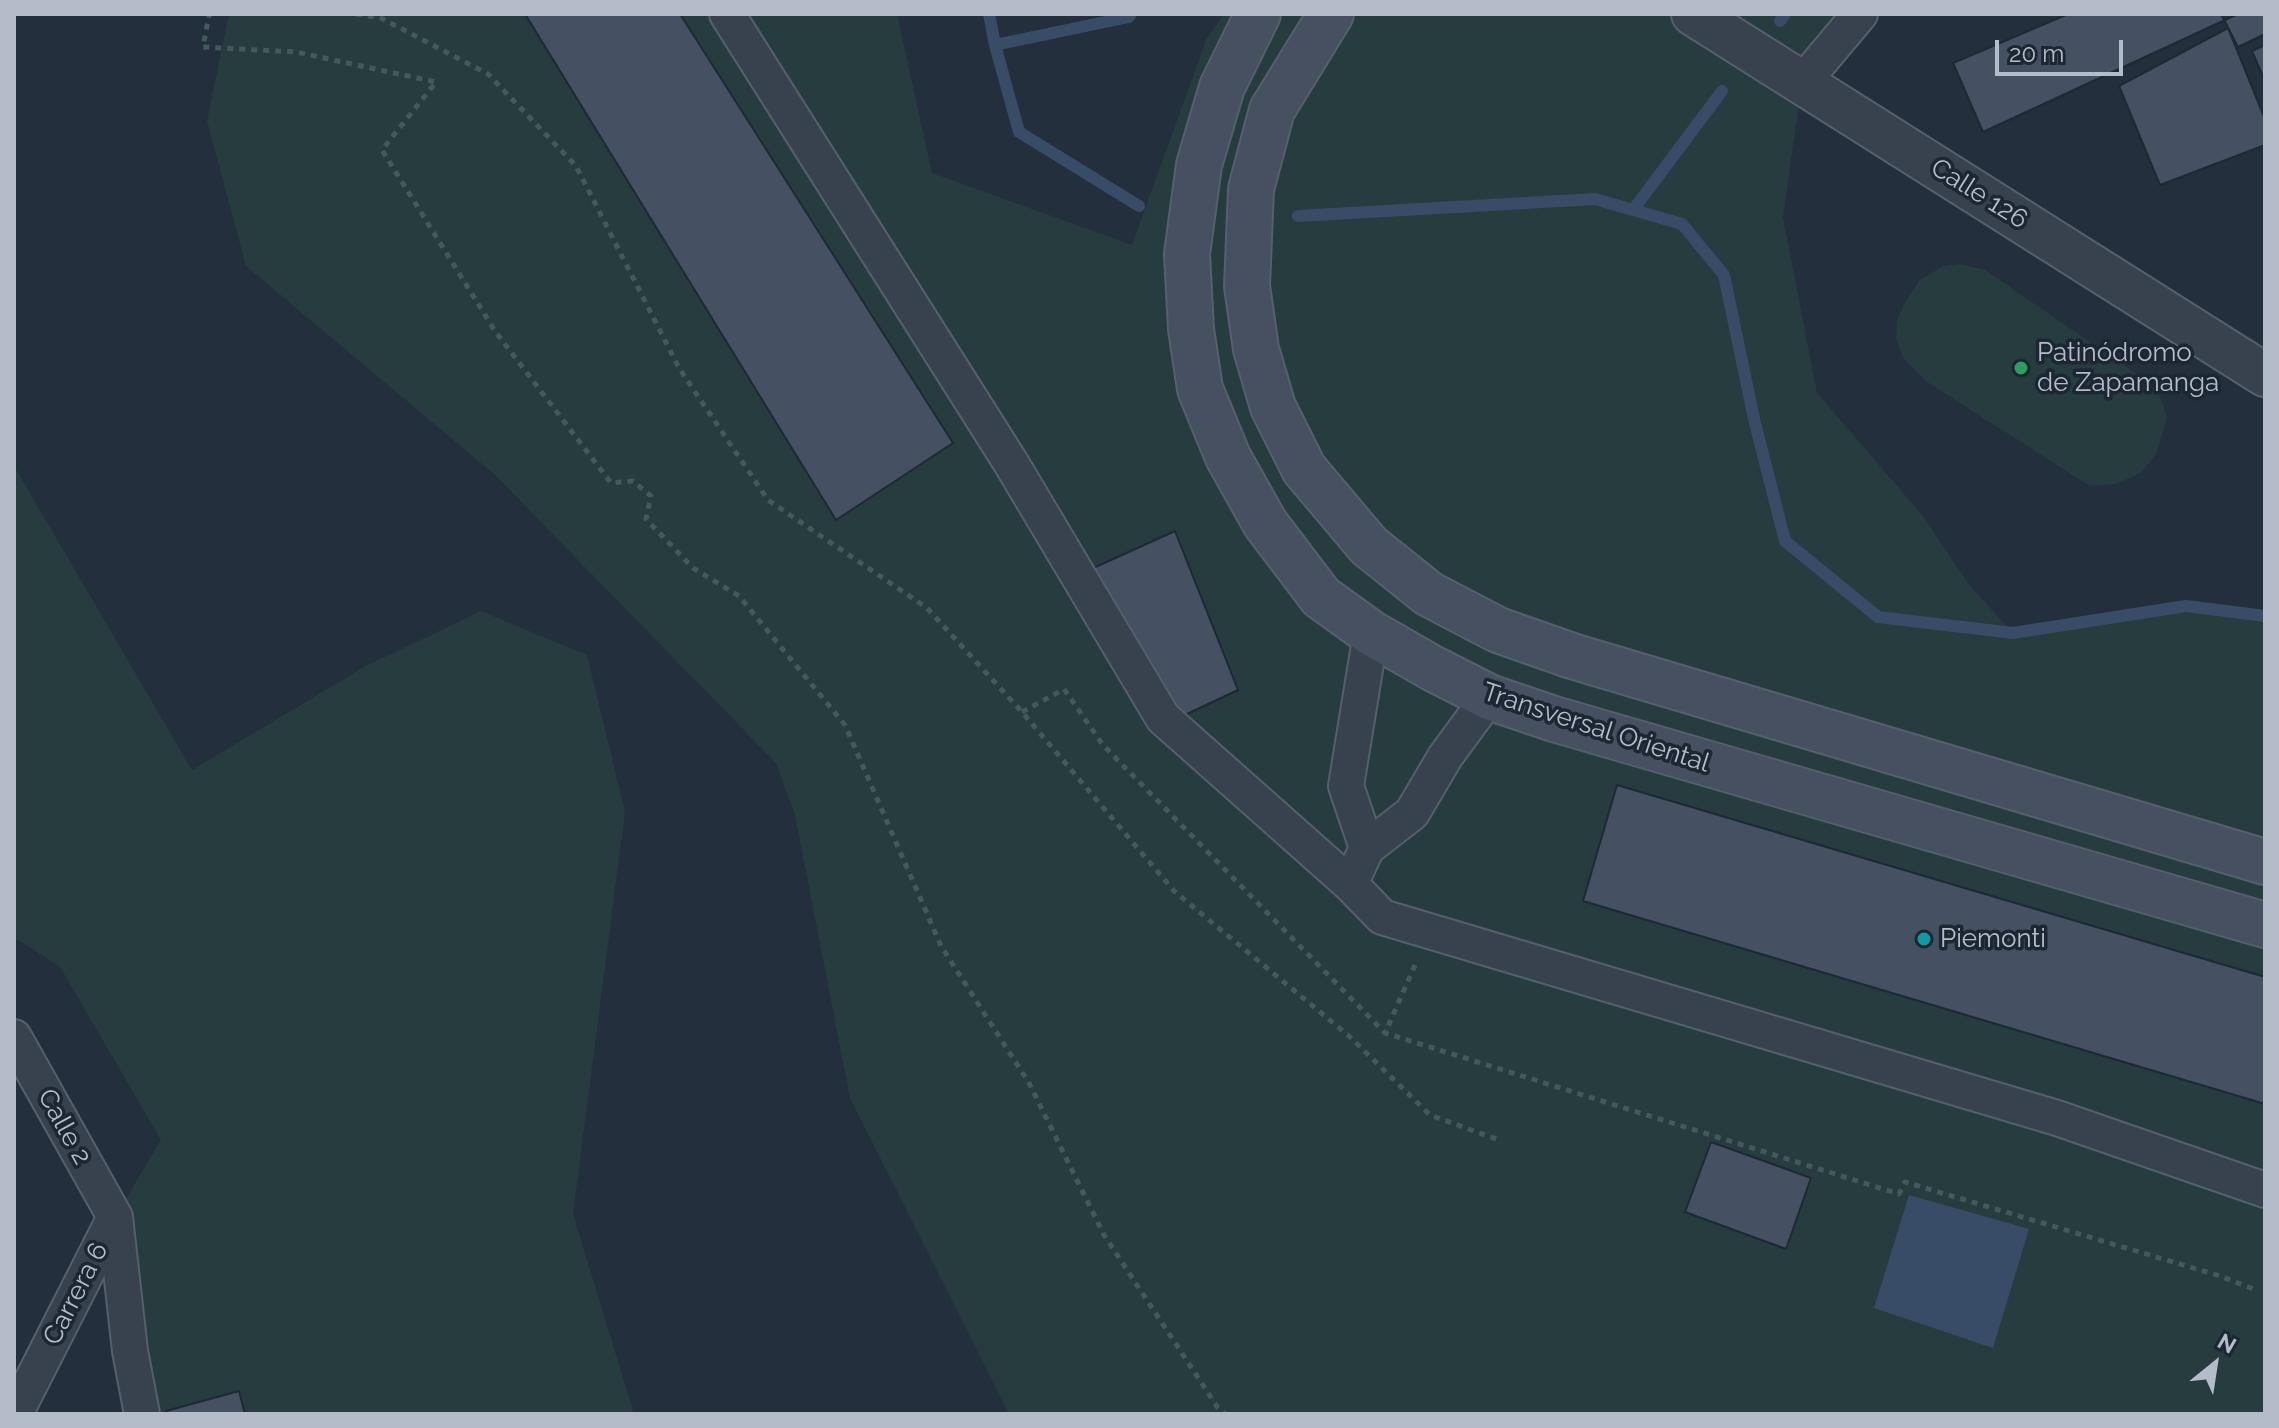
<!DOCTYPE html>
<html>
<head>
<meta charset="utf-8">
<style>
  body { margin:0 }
  #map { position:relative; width:2279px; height:1428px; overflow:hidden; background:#242f3e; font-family:Raleway,sans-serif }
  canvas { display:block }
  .frame { position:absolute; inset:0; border:16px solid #b4bcc9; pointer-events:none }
  .north { position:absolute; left:2175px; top:1324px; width:80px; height:80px; -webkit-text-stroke:6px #1d2633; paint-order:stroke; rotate:30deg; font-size:22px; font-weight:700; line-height:32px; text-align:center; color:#b4bcc9 }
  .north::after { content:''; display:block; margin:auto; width:28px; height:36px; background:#b4bcc9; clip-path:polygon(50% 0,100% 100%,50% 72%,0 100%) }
  .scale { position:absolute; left:1995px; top:40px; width:128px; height:36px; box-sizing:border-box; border:4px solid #b4bcc9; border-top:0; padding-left:10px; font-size:24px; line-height:28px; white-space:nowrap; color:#b4bcc9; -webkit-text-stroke:6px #1d2633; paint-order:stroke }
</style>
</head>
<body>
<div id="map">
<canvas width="2279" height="1428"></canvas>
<div class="frame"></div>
<div class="north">N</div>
<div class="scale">20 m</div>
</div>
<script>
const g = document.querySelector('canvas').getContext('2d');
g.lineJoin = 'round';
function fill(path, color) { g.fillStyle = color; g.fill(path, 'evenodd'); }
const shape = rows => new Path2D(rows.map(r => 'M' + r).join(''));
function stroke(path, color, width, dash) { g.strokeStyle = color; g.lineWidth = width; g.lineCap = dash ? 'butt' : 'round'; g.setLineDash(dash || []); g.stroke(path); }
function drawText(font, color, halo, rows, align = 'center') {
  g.font = font + ' Raleway,sans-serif'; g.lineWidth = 7; g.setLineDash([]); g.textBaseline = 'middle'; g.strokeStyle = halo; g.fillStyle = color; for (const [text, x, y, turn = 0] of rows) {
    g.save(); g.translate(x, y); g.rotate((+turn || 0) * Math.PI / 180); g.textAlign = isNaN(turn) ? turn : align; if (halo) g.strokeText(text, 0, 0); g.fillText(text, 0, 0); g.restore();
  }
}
fill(shape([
  [229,14,897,14,932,173,1132,245,1206,40,1224,14,1860,14,1802,83,1783,217,1817,393,1923,516,1970,586,2013,633,2186,606,2265,616,2265,1414,1009,1414,850,1098,795,815,776,763,494,474,246,266,207,121],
  [1959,264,1985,270,2144,379,2160,396,2167,418,2156,454,2141,473,2115,484,2090,486,1927,382,1903,358,1896,337,1897,320,1904,304,1920,280,1943,266],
  [14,466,192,770,366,666,481,611,587,655,625,812,573,1214,634,1414,142,1414,115,1217,161,1140,60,967,14,937]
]), '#263c3f');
fill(shape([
  [1909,1195,2029,1229,1993,1348,1874,1308]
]), '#394c67');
stroke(shape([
  [989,14,995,45,1019,132,1139,206],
  [1780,21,1785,14],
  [995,45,1129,17,1131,14],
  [1633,210,1722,91],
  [1298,216,1595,199,1682,224,1724,275,1754,419,1785,541,1878,617,2013,633,2186,606,2265,616]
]), '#394c67', 12);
const building = shape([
  [525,14,680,14,953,443,836,520,525,14],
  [2068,14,2238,14,1983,132,1953,63,2068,14],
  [2221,14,2265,14,2265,34,2238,47,2221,14],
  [2228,28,2265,119,2265,145,2160,185,2119,86,2228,28],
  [2265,45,2265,81,2252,51,2265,45],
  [1175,531,1238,690,1172,721,1091,569,1175,531],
  [1617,785,2265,977,2265,1104,1583,901,1617,785],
  [1711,1142,1811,1178,1786,1249,1685,1212,1711,1142],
  [239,1391,245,1414,167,1414,166,1411,239,1391]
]);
fill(building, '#455162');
stroke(building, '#1f2835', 2);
const minor = shape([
  [727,14,1011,463,1163,718,1350,884,1367,848,1412,813,1445,757,1489,697],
  [1802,83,1860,14],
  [1367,848,1346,786,1371,633],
  [1350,884,1382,917,2057,1118,2265,1190],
  [14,1037,115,1217,130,1351,142,1414],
  [15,1414,115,1217]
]);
const tertiary = shape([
  [1693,14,2265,375]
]);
const secondary = shape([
  [1258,14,1222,87,1199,165,1187,254,1191,329,1200,389,1228,457,1265,523,1321,597,1371,633,1432,668,1489,697,1554,719,2265,925],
  [1331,14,1272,110,1251,189,1247,286,1256,349,1273,407,1304,469,1369,546,1429,594,1498,630,1572,656,2265,862]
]);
stroke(minor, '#565f6c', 38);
stroke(tertiary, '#565f6c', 46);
stroke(secondary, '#565f6c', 48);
stroke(shape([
  [212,14,209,15,203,47,296,52,436,82,382,150,495,331,611,483,633,481,651,496,646,519,693,568,739,596,845,725,941,946,1029,1083,1104,1235,1218,1408,1225,1414],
  [356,14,381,18,488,74,576,166,679,368,768,500,927,608,1022,712,1174,891,1349,1036,1430,1115,1499,1140],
  [1022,712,1064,689,1103,745,1385,1033],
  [1415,965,1385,1033,1899,1194,1905,1182,2220,1276,2256,1290]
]), '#44595c', 5, [6, 6]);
stroke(minor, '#38414e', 34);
stroke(tertiary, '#38414e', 42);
stroke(secondary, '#465061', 44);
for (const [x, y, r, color] of [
  [2021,368,8,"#2e9e5b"],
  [1924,939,8,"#0f9aa8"]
]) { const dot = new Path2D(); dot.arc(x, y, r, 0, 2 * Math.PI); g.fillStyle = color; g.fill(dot); stroke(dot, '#1d2633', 3); }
drawText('26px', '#b4bcc9', '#1d2633', [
  ["Calle 126",1979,194,32],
  ["Transversal Oriental",1596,728,18],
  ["Calle 2",64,1127,61],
  ["Carrera 6",76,1294,-63]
]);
drawText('26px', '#b4bcc9', '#1d2633', [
  ["Patinódromo",2037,353],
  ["de Zapamanga",2037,383],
  ["Piemonti",1940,939]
], 'left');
</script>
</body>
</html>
